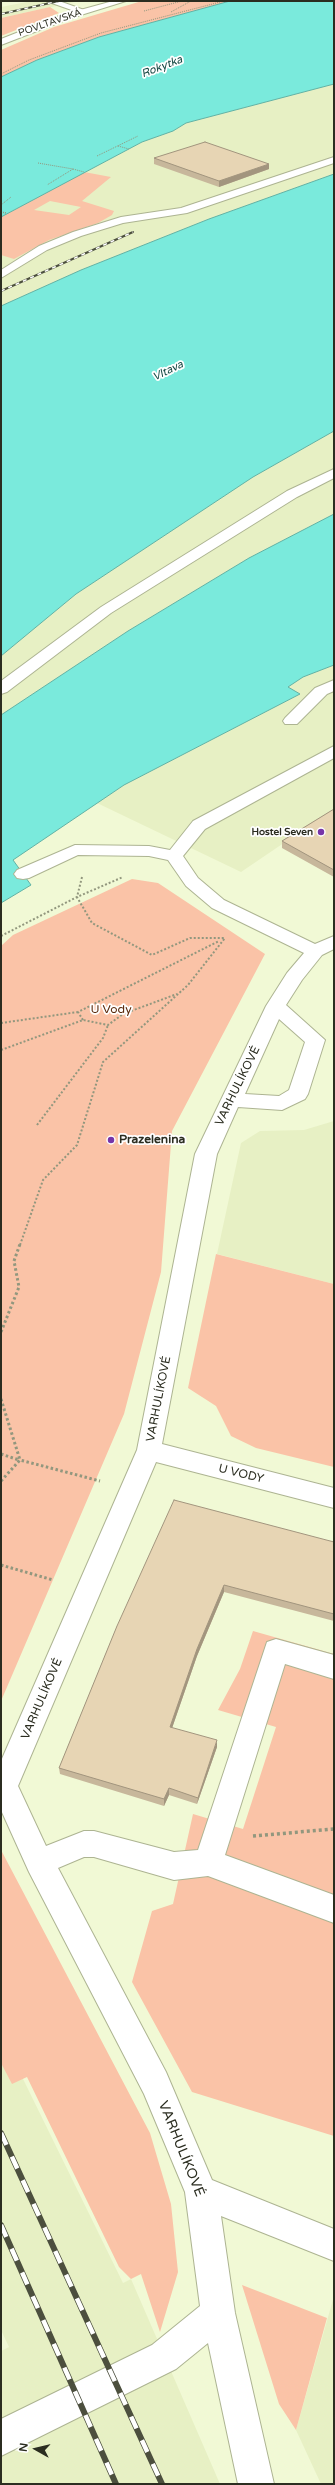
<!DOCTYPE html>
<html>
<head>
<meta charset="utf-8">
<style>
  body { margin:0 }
  #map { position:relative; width:335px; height:2485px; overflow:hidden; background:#f1f9d5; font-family:"Varela Round",sans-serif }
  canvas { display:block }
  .frame { position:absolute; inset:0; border:2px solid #2b2d20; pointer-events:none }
  .north { position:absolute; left:16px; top:2429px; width:40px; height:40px; -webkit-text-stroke:3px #fff; paint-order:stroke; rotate:278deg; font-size:11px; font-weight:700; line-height:16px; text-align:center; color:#2b2d20 }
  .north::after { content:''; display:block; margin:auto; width:14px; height:18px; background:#2b2d20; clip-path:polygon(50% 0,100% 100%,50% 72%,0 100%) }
</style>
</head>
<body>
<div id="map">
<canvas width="335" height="2485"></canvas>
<div class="frame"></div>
<div class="north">N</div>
</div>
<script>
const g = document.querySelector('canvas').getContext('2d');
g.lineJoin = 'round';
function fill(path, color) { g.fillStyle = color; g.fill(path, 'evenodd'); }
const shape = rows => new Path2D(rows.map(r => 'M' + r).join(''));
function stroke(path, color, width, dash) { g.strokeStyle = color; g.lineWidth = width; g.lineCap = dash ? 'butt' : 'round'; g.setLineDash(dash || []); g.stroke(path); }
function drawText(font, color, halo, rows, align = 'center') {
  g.font = font + ' "Varela Round",sans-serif'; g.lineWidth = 3.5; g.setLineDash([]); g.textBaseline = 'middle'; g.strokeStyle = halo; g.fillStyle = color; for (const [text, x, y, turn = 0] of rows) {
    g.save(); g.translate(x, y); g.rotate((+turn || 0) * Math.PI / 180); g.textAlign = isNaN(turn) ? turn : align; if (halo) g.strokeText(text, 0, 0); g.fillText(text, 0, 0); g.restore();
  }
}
fill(shape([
  [32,1,79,1,1,18,1,7],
  [334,84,334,174,209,219,81,270,1,306,1,217,142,142,173,131,186,123],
  [334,431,334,514,249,558,128,631,1,715,1,656,76,594,253,477],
  [334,665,334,809,241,872,97,803,124,785,300,694,287,687,303,677],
  [334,1121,334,1284,217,1254,241,1143,260,1131,304,1130],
  [1,2034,123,2283,131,2279,220,2484,1,2484,1,2351,9,2347,1,2330],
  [334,2296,334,2484,321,2484,296,2430]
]), '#e7f0c4');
fill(shape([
  [142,1,230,1,99,37,37,60,1,77,1,50,54,27],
  [50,7,59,13,1,36,1,18],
  [84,172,111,177,82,201,114,211,112,215,98,223,49,240,14,259,1,255,1,217],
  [50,201,81,207,69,215,34,210],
  [132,879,158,883,265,954,172,1131,161,1272,124,1414,1,1701,1,946,13,935],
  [216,1254,334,1284,334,1467,256,1448,231,1436,216,1406,188,1388],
  [253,1631,334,1654,334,2136,192,2092,132,1982,152,1911,173,1904,193,1814,243,1829,276,1727,218,1710,240,1669],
  [1,1850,150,2133,171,2204,178,2272,160,2332,141,2274,131,2279,119,2267,27,2077,12,2084,1,2063],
  [242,2285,327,2318,296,2430,279,2404]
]), '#fac3a7');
const water = shape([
  [230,1,334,1,334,84,186,123,173,131,142,142,1,217,1,77,37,60,99,37,230,1],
  [334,174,334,431,253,477,76,594,1,656,1,306,81,270,209,219,334,174],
  [334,514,334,665,303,677,288,687,300,694,124,785,13,860,31,885,1,903,1,715,128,631,249,558,334,514]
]);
fill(water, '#7aeadc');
stroke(water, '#62b1a4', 1);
const minor = shape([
  [46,1,59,1,87,11,83,14,46,1],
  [334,157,334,163,187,213,123,223,81,236,47,250,1,278,1,270,39,246,73,232,121,217,181,208,334,157],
  [334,469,334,478,297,497,111,613,7,692,1,694,1,681,101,607,287,491,334,469],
  [334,680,334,691,327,694,297,724,285,724,283,721,285,718,315,688,334,680],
  [334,746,334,758,205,829,183,856,198,878,224,900,315,944,334,936,334,949,322,955,302,980,286,1005,325,1040,308,1094,305,1099,282,1110,238,1107,217,1154,162,1444,334,1488,334,1508,156,1462,18,1786,46,1846,84,1831,94,1831,174,1852,198,1850,267,1642,276,1639,334,1655,334,1679,285,1664,225,1855,334,1895,334,1923,208,1876,174,1880,94,1857,84,1857,58,1868,166,2072,212,2180,334,2229,334,2261,221,2216,235,2313,274,2484,238,2484,208,2343,176,2369,1,2456,1,2419,152,2345,200,2306,185,2192,144,2094,29,1872,1,1810,1,1761,137,1450,195,1154,266,1006,287,973,304,953,212,908,186,886,168,860,149,856,78,855,29,878,23,879,17,878,14,874,17,870,75,845,149,846,170,850,193,821,334,746],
  [279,1019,305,1042,289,1090,279,1096,245,1094,279,1019]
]);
const major = shape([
  [113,1,126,1,68,19,1,45,1,39,62,15,113,1]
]);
stroke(minor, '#adb492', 2);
stroke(major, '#adb492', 2);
stroke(shape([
  [144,11,182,1],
  [171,12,191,1],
  [1,74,29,60,101,33,224,1],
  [118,146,129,149],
  [97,156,138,136],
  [38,163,73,169,47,185],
  [73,169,84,172],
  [1,205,11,197]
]), '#92977e', 1, [1, 1]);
stroke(shape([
  [1,212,6,213]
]), '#92977e', 1.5, [1, 1]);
stroke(shape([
  [82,877,77,897,92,923,152,955,190,938,225,938],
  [1,936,77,897,123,877],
  [83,1020,78,1012,219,941],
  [1,1023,78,1012],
  [1,1050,83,1020,108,1025,123,1014,177,994],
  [37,1125,103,1038,108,1025],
  [20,1245,43,1180,77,1145,103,1062,188,985,225,938]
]), '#92977e', 2, [2, 2]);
stroke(shape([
  [1,1332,19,1287,14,1261,20,1244],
  [1,1399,20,1460],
  [1,1454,19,1460],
  [1,1481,20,1460,100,1481],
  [1,1565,53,1580]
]), '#92977e', 3, [2.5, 2.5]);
stroke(shape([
  [253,1836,334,1829]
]), '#92977e', 3.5, [3, 3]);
fill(minor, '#fff');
fill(major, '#fff');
const railFar1 = shape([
  [1,14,59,1],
  [1,291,133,232]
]);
const rail = shape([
  [1,2133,162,2484],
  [1,2225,116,2484]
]);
stroke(railFar1, '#4c4f3e', 2);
stroke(rail, '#4c4f3e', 6);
stroke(railFar1, '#fff', 1.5, [4]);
stroke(rail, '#fff', 4.5, [13]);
fill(shape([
  [154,158,269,164,269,169,219,187,154,164],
  [334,809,334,877,282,848,282,841],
  [334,1542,334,1621,224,1592,197,1656,172,1728,217,1747,197,1804,169,1795,164,1806,60,1774,59,1768,117,1626]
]), '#c7b79b');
fill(shape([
  [269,164,269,169,219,187,219,181],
  [224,1585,224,1592,197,1656,170,1734,170,1727,197,1649],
  [217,1740,217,1747,197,1804,198,1798],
  [169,1788,169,1795,164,1806,164,1799]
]), '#a2957e');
const building = shape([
  [205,142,269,164,219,181,154,158,205,142],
  [334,809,334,870,282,841,334,809],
  [174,1500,334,1542,334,1614,224,1585,197,1649,170,1727,217,1740,198,1798,169,1788,164,1799,59,1768,117,1626,174,1500]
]);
fill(building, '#e7d5b4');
stroke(building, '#a2957e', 1);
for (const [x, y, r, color] of [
  [321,832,4,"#7634a9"],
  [111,1140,4,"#7634a9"]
]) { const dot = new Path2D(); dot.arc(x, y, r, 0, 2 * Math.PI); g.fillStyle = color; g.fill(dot); stroke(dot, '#fff', 1.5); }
drawText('10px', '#2b2d20', '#fff', [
  ["POVLTAVSKÁ",50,23,-19]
]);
drawText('bold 10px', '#2b2d20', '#fff', [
  ["Hostel Seven",313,832]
], 'right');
drawText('italic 11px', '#154843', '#fff', [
  ["Rokytka",162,67,-21],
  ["Vltava",168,371,-26]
]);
drawText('12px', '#5a2a0c', '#fff', [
  ["U Vody",111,1010]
]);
drawText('12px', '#2b2d20', '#fff', [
  ["VARHULÍKOVÉ",238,1086,-64],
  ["VARHULÍKOVÉ",159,1399,-79],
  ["U VODY",241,1474,14],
  ["VARHULÍKOVÉ",42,1699,-67]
]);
drawText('bold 12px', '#2b2d20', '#fff', [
  ["Prazelenina",119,1140]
], 'left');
drawText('14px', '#2b2d20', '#fff', [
  ["VARHULÍKOVÉ",181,2149,68]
]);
</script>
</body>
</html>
